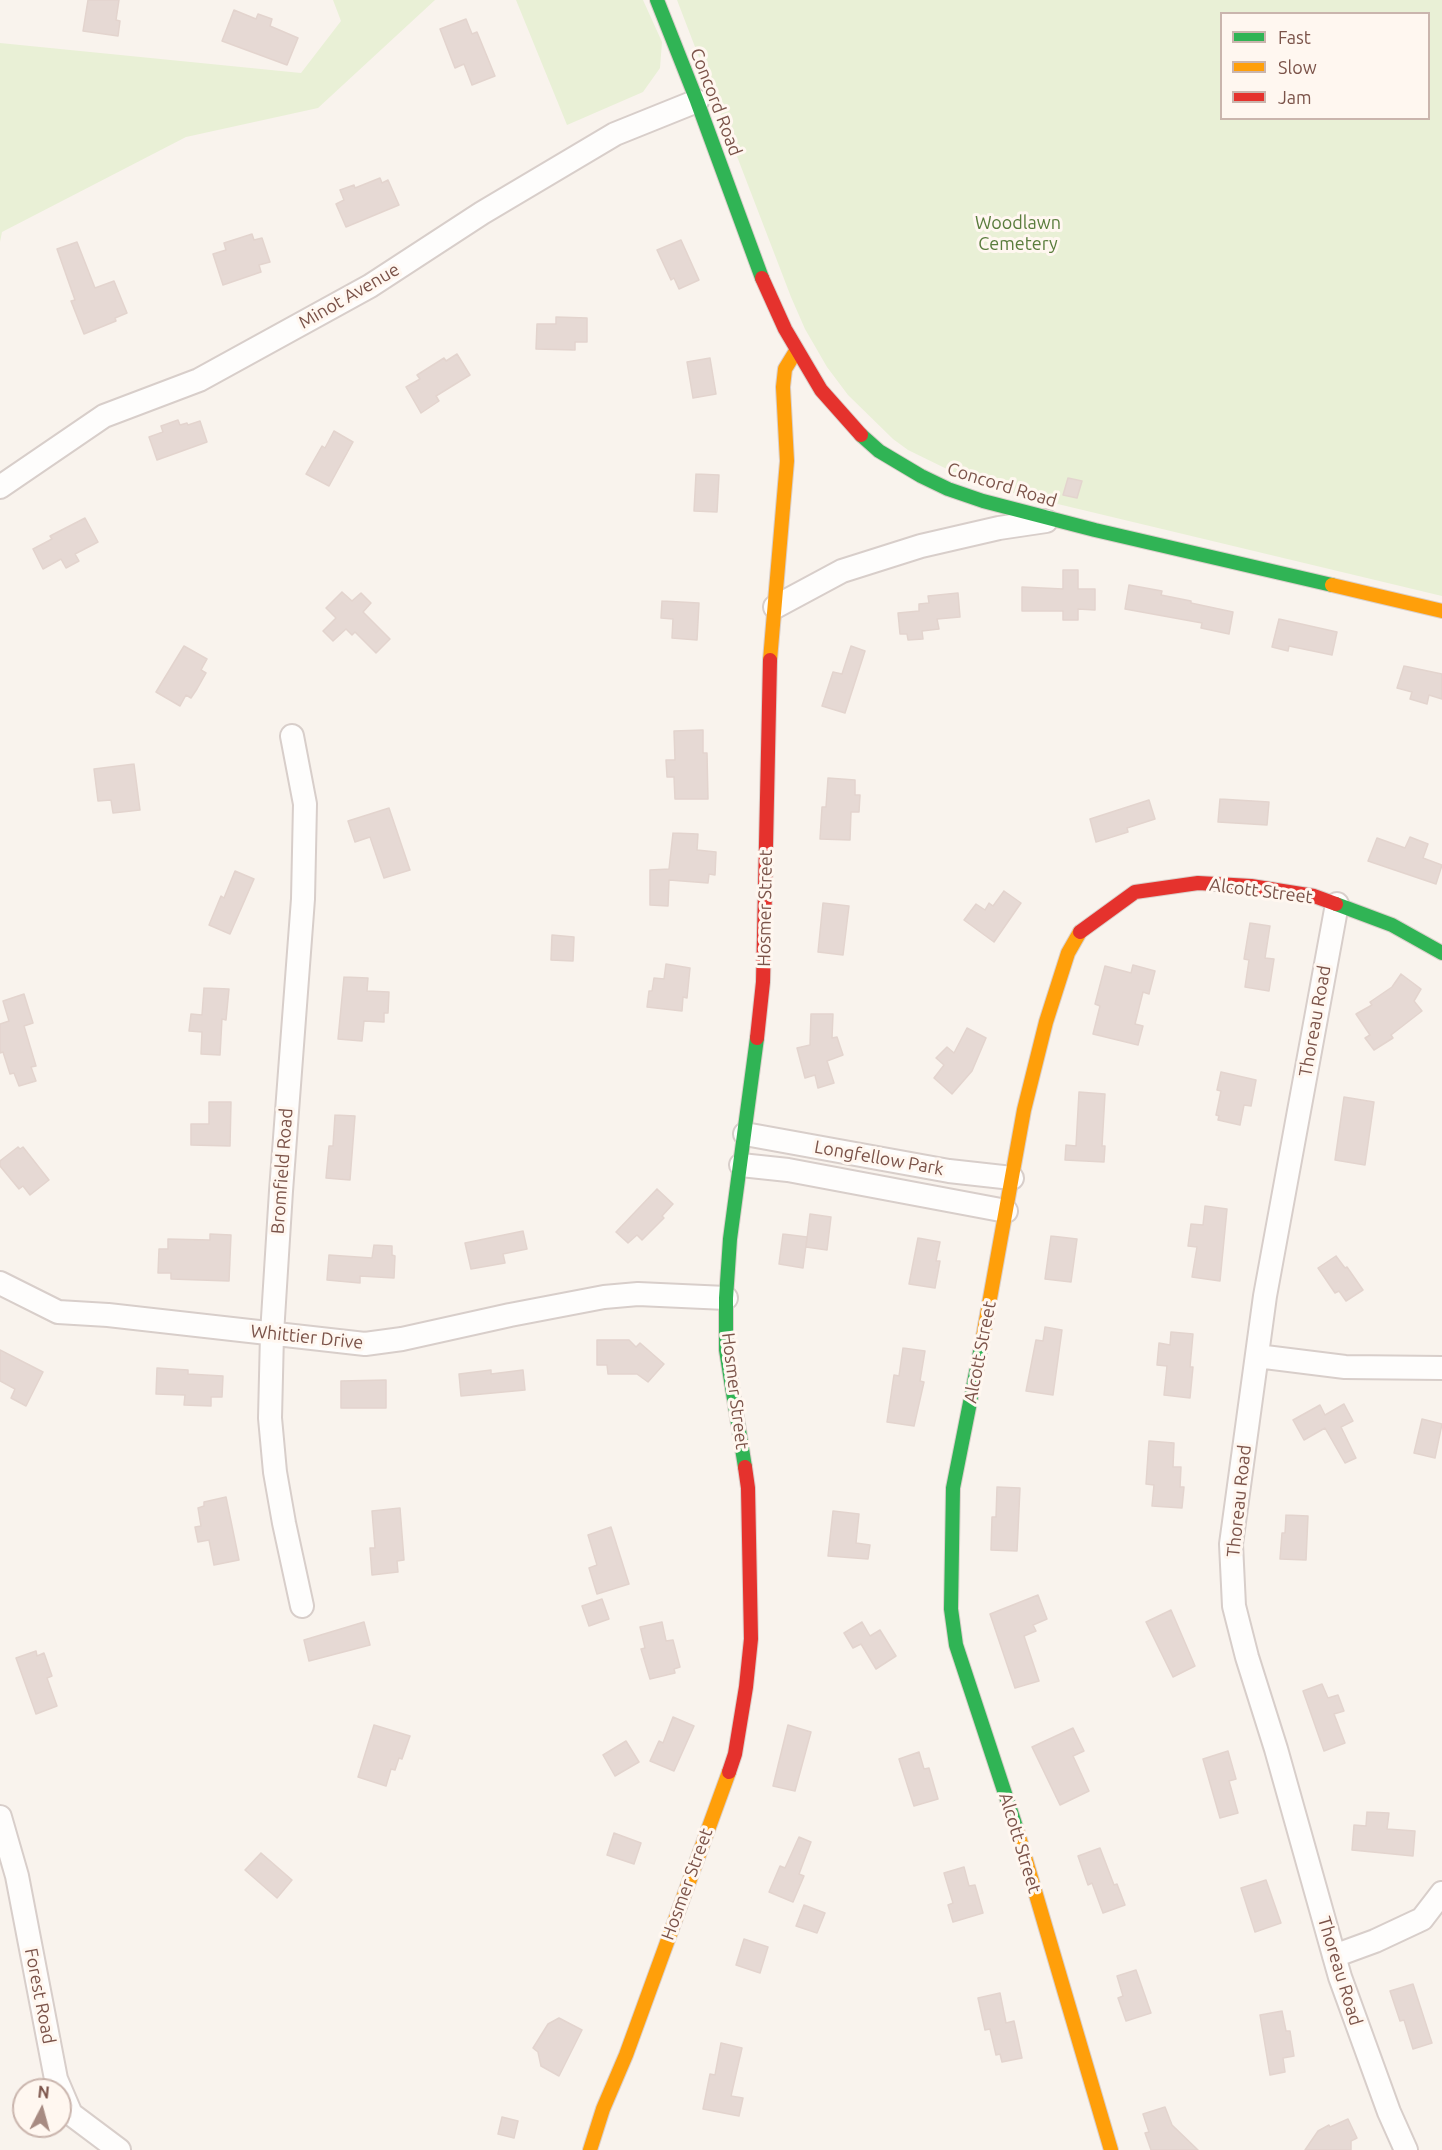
<!DOCTYPE html>
<html>
<head>
<meta charset="utf-8">
<style>
  body { margin:0 }
  #map { position:relative; width:1442px; height:2150px; overflow:hidden; background:#f9f3ed; font-family:Ubuntu,sans-serif }
  canvas { display:block }
  .legend { position:absolute; left:1220px; top:12px; width:210px; height:108px; box-sizing:border-box; background:#fff7f0; border:2px solid #cab5ad; margin:0; padding:8px 10px; list-style:none; font-size:18px; color:#7b5349 }
  .legend li { display:flex; align-items:center; gap:12px; height:30px }
  .legend b { width:30px; border:2px solid #cab5ad }
  .north { position:absolute; left:12px; top:2078px; width:60px; height:60px; box-sizing:border-box; background:#fff7f0; border:2px solid #cab5ad; border-radius:50%; rotate:6deg; font-size:16px; font-weight:700; line-height:24px; text-align:center; color:#7b5349 }
  .north::after { content:''; display:block; margin:auto; width:21px; height:27px; background:#a78b82; clip-path:polygon(50% 0,100% 100%,50% 72%,0 100%) }
</style>
</head>
<body>
<div id="map">
<canvas width="1442" height="2150"></canvas>
<ul class="legend">
<li><b style="height:8px;background:#30b455"></b>Fast</li>
<li><b style="height:8px;background:#ff9f0a"></b>Slow</li>
<li><b style="height:8px;background:#e5322d"></b>Jam</li>
</ul>
<div class="north">N</div>
</div>
<script>
const g = document.querySelector('canvas').getContext('2d');
g.lineJoin = 'round';
function fill(path, color) { g.fillStyle = color; g.fill(path, 'evenodd'); }
const shape = rows => new Path2D(rows.map(r => 'M' + r).join(''));
function stroke(path, color, width, dash) { g.strokeStyle = color; g.lineWidth = width; g.lineCap = dash ? 'butt' : 'round'; g.setLineDash(dash || []); g.stroke(path); }
function drawText(font, color, halo, rows, align = 'center') {
  g.font = font + ' Ubuntu,sans-serif'; g.lineWidth = 6; g.setLineDash([]); g.textBaseline = 'middle'; g.strokeStyle = halo; g.fillStyle = color; for (const [text, x, y, turn = 0] of rows) {
    g.save(); g.translate(x, y); g.rotate((+turn || 0) * Math.PI / 180); g.textAlign = isNaN(turn) ? turn : align; if (halo) g.strokeText(text, 0, 0); g.fillText(text, 0, 0); g.restore();
  }
}
fill(shape([
  [333,0,435,0,318,108,186,137,2,232,0,242,0,43,301,73,341,21],
  [516,0,643,0,662,42,660,68,643,92,567,125],
  [677,0,1442,0,1442,596,1016,494,951,471,908,450,893,439,848,395,827,367,805,329,791,297],
  [1222,14,1428,14,1428,118,1222,118]
]), '#e9f0d6');
const building = shape([
  [88,0,119,0,116,20,120,21,118,36,83,31,88,0],
  [234,10,256,19,258,14,272,19,270,26,298,38,287,65,222,41,234,10],
  [466,19,472,34,477,32,495,76,472,85,464,64,455,68,440,29,466,19],
  [380,178,382,183,388,180,399,205,346,227,336,204,344,200,340,190,354,185,355,188,380,178],
  [252,234,254,240,262,238,270,262,259,265,261,272,223,285,213,254,226,250,224,243,252,234],
  [681,240,699,280,679,289,674,278,671,280,657,250,681,240],
  [77,242,95,288,114,281,127,313,115,318,116,321,84,334,71,301,75,300,57,249,77,242],
  [556,317,587,318,587,342,575,342,575,350,536,349,537,324,556,324,556,317],
  [457,354,470,375,436,396,439,401,421,413,406,387,420,379,417,375,444,358,446,361,457,354],
  [710,358,716,394,693,398,687,362,710,358],
  [178,420,180,425,187,423,188,425,200,421,207,442,157,460,149,437,163,432,161,426,178,420],
  [334,431,353,442,329,486,306,474,322,446,325,448,334,431],
  [696,474,719,475,717,512,694,511,696,474],
  [1068,478,1082,481,1077,498,1063,495,1068,478],
  [85,518,98,542,75,554,79,561,66,568,61,559,43,569,33,549,52,539,50,536,85,518],
  [1063,570,1078,570,1078,589,1095,589,1095,610,1078,609,1078,620,1063,620,1063,611,1022,611,1022,587,1063,589,1063,570],
  [1129,585,1162,591,1161,595,1191,601,1191,603,1233,612,1229,634,1201,628,1202,623,1125,609,1129,585],
  [342,592,352,601,361,593,371,603,363,612,390,639,376,653,355,632,352,635,346,629,333,641,323,631,336,618,326,608,342,592],
  [958,593,960,617,937,619,939,629,922,631,923,639,908,640,907,634,900,634,898,613,919,611,919,604,929,603,928,596,958,593],
  [662,601,699,603,697,640,672,638,673,619,661,618,662,601],
  [1279,619,1337,632,1332,655,1289,646,1288,651,1272,647,1279,619],
  [184,646,207,659,201,670,206,673,197,689,191,698,186,695,180,706,156,692,184,646],
  [851,646,865,651,845,713,822,706,833,672,842,674,851,646],
  [1404,666,1442,674,1442,699,1429,695,1427,704,1410,699,1412,692,1397,688,1404,666],
  [703,730,703,753,707,753,708,799,675,799,674,777,667,777,666,760,675,760,674,731,703,730],
  [134,764,140,810,113,813,111,800,98,801,94,769,134,764],
  [828,778,855,780,855,795,860,795,859,812,851,812,850,840,820,839,822,807,826,807,828,778],
  [1220,799,1269,802,1267,825,1218,822,1220,799],
  [1149,800,1155,819,1127,828,1128,832,1096,842,1090,819,1149,800],
  [389,808,410,870,384,878,370,837,355,842,348,821,389,808],
  [673,833,698,834,697,850,716,852,715,875,709,874,708,883,669,880,668,906,650,905,650,870,669,869,673,833],
  [1410,837,1428,844,1423,858,1442,865,1436,884,1368,861,1377,838,1405,848,1410,837],
  [235,871,254,879,230,934,209,925,221,896,224,898,235,871],
  [1004,891,1021,903,994,942,964,920,976,904,985,910,989,903,993,906,1004,891],
  [823,903,849,906,843,955,818,952,823,903],
  [1250,923,1270,926,1265,958,1274,959,1269,991,1245,987,1249,960,1244,959,1250,923],
  [552,935,574,937,573,961,551,960,552,935],
  [666,964,690,968,687,998,683,997,682,1011,647,1007,649,991,652,991,654,978,664,979,666,964],
  [1133,965,1155,971,1149,994,1143,992,1135,1024,1143,1026,1138,1045,1093,1034,1100,1006,1095,1004,1105,966,1131,973,1133,965],
  [1401,974,1421,989,1414,1001,1422,1011,1391,1035,1393,1038,1374,1050,1365,1038,1370,1035,1356,1014,1372,1005,1370,1002,1392,987,1401,974],
  [344,977,368,978,367,991,389,992,388,1013,384,1013,384,1022,364,1021,362,1041,338,1039,344,977],
  [204,988,229,989,226,1020,222,1019,220,1055,201,1054,202,1032,189,1031,191,1014,202,1015,204,988],
  [24,994,33,1023,24,1026,36,1066,31,1067,36,1081,19,1086,14,1073,10,1074,3,1052,0,1053,0,1024,9,1021,3,1001,24,994],
  [811,1014,833,1014,832,1038,837,1037,843,1055,827,1061,834,1083,818,1088,815,1075,805,1078,797,1048,810,1045,811,1014],
  [967,1028,986,1038,972,1071,952,1094,934,1078,944,1065,936,1058,947,1047,954,1053,967,1028],
  [1221,1072,1256,1080,1251,1106,1244,1105,1240,1125,1218,1120,1219,1116,1216,1115,1221,1091,1217,1090,1221,1072],
  [1079,1092,1105,1094,1102,1146,1105,1146,1104,1162,1065,1160,1066,1145,1076,1146,1079,1092],
  [1344,1097,1374,1102,1365,1165,1335,1160,1344,1097],
  [209,1102,231,1102,230,1146,191,1145,191,1124,209,1124,209,1102],
  [335,1115,355,1116,350,1180,326,1178,329,1146,333,1146,335,1115],
  [18,1147,20,1149,23,1147,49,1180,30,1195,23,1186,19,1189,0,1166,0,1161,18,1147],
  [657,1189,673,1204,662,1216,664,1218,642,1240,637,1235,628,1243,616,1232,657,1189],
  [1205,1206,1227,1209,1220,1281,1192,1277,1197,1247,1188,1246,1191,1224,1203,1225,1205,1206],
  [810,1214,831,1217,827,1250,806,1247,810,1214],
  [523,1231,527,1249,503,1254,505,1263,471,1269,465,1243,523,1231],
  [210,1234,231,1235,229,1281,171,1279,171,1273,158,1273,159,1249,168,1249,168,1239,210,1240,210,1234],
  [783,1234,807,1237,803,1268,779,1264,783,1234],
  [1051,1236,1077,1239,1071,1282,1045,1279,1051,1236],
  [918,1238,940,1242,936,1261,940,1261,935,1288,909,1284,918,1238],
  [374,1245,392,1246,392,1255,395,1256,394,1278,360,1276,360,1283,327,1280,329,1255,372,1258,374,1245],
  [1336,1256,1345,1268,1347,1267,1363,1290,1346,1301,1339,1291,1335,1293,1318,1268,1336,1256],
  [1045,1327,1062,1330,1053,1395,1026,1391,1036,1340,1043,1341,1045,1327],
  [1171,1332,1193,1334,1190,1367,1193,1367,1190,1398,1164,1395,1167,1366,1157,1365,1159,1343,1170,1345,1171,1332],
  [597,1340,629,1340,636,1347,640,1343,664,1364,648,1382,637,1374,608,1374,607,1365,597,1365,597,1340],
  [903,1348,925,1351,920,1381,924,1382,914,1426,887,1422,894,1375,899,1376,903,1348],
  [0,1350,43,1372,26,1406,11,1398,15,1389,0,1381,0,1350],
  [157,1368,188,1370,188,1374,223,1376,222,1397,211,1397,211,1406,184,1405,185,1395,156,1394,157,1368],
  [491,1370,491,1374,523,1370,525,1390,461,1396,459,1374,491,1370],
  [386,1380,386,1408,341,1408,341,1381,386,1380],
  [1344,1404,1353,1421,1341,1427,1356,1458,1345,1463,1325,1428,1304,1440,1293,1420,1320,1405,1325,1415,1344,1404],
  [1422,1419,1442,1424,1435,1458,1414,1453,1422,1419],
  [1149,1441,1174,1443,1173,1467,1181,1467,1180,1487,1184,1487,1182,1508,1152,1506,1154,1485,1146,1484,1149,1441],
  [997,1487,1020,1488,1017,1551,991,1550,992,1517,996,1517,997,1487],
  [226,1497,239,1560,214,1565,209,1540,198,1542,195,1527,201,1526,198,1508,204,1506,204,1502,226,1497],
  [400,1508,404,1560,397,1561,398,1572,372,1575,370,1548,375,1548,372,1511,400,1508],
  [833,1511,859,1514,856,1543,870,1545,868,1559,828,1556,833,1511],
  [1286,1515,1308,1516,1306,1560,1280,1559,1282,1533,1285,1533,1286,1515],
  [611,1527,629,1584,597,1594,589,1568,597,1565,588,1535,611,1527],
  [1038,1595,1047,1619,1033,1625,1036,1631,1024,1636,1039,1681,1015,1688,990,1614,1038,1595],
  [602,1599,609,1619,589,1626,582,1606,602,1599],
  [1171,1610,1195,1666,1173,1677,1146,1622,1171,1610],
  [364,1622,370,1645,309,1661,304,1640,364,1622],
  [662,1622,666,1641,673,1640,680,1667,674,1669,675,1673,650,1679,641,1649,645,1648,640,1627,662,1622],
  [862,1622,870,1636,880,1630,896,1656,876,1669,861,1644,853,1648,844,1633,862,1622],
  [36,1651,37,1656,44,1653,52,1676,47,1678,57,1706,36,1714,16,1658,36,1651],
  [1322,1684,1328,1698,1338,1695,1344,1711,1334,1714,1345,1743,1324,1751,1303,1691,1322,1684],
  [673,1717,694,1726,674,1771,650,1761,659,1741,663,1743,673,1717],
  [374,1725,410,1736,402,1759,399,1758,395,1770,391,1769,386,1786,358,1777,374,1725],
  [788,1725,811,1732,795,1791,773,1786,788,1725],
  [1073,1728,1084,1751,1073,1756,1089,1791,1060,1805,1032,1747,1073,1728],
  [626,1741,639,1762,615,1776,603,1755,626,1741],
  [1228,1751,1236,1779,1229,1781,1238,1813,1220,1818,1203,1759,1228,1751],
  [919,1752,924,1769,929,1768,938,1799,914,1806,899,1759,919,1752],
  [1367,1812,1389,1813,1387,1829,1415,1831,1413,1856,1352,1850,1354,1825,1366,1826,1367,1812],
  [614,1833,641,1843,634,1864,607,1855,614,1833],
  [799,1837,811,1842,799,1874,804,1876,793,1902,769,1892,780,1866,785,1868,799,1837],
  [1100,1848,1114,1885,1117,1884,1125,1905,1103,1913,1092,1883,1088,1885,1078,1856,1100,1848],
  [261,1853,292,1880,277,1898,245,1870,261,1853],
  [964,1867,969,1886,975,1885,983,1913,953,1922,948,1905,953,1903,944,1873,964,1867],
  [1266,1880,1281,1923,1255,1932,1241,1888,1266,1880],
  [804,1905,825,1913,817,1933,796,1926,804,1905],
  [744,1939,768,1947,760,1973,736,1965,744,1939],
  [1136,1970,1151,2013,1126,2021,1118,1998,1123,1996,1117,1976,1136,1970],
  [1413,1984,1432,2043,1413,2049,1404,2020,1400,2021,1390,1991,1413,1984],
  [1000,1993,1006,2023,1014,2021,1022,2058,1002,2062,1000,2054,996,2055,990,2029,985,2030,978,1998,1000,1993],
  [1282,2011,1286,2031,1290,2031,1294,2056,1283,2058,1285,2072,1270,2075,1260,2015,1282,2011],
  [559,2018,582,2030,559,2076,541,2066,538,2052,533,2048,548,2024,559,2018],
  [721,2043,742,2048,731,2096,743,2098,739,2116,703,2109,710,2074,715,2075,721,2043],
  [1165,2107,1172,2125,1198,2150,1151,2150,1145,2133,1149,2132,1143,2114,1165,2107],
  [502,2117,518,2121,514,2138,498,2134,502,2117],
  [1348,2119,1357,2138,1351,2141,1351,2150,1305,2150,1318,2131,1329,2125,1330,2127,1348,2119]
]);
fill(building, '#e6d9d4');
stroke(building, '#e3d4ce', 1.5);
const street = shape([
  [0,487,104,416,199,380,370,286,482,213,615,134,697,101],
  [775,607,842,571,921,546,999,528,1046,521],
  [292,736,305,804,303,899,281,1191,272,1334,270,1418,275,1472,284,1523,302,1606],
  [1337,904,1265,1296,1231,1544,1234,1606,1247,1657,1276,1749,1340,1977,1389,2112,1406,2150],
  [745,1134,949,1171,1012,1178],
  [741,1165,788,1170,1006,1211],
  [0,1283,58,1312,108,1315,365,1344,402,1339,510,1315,604,1297,638,1294,726,1298],
  [1257,1356,1345,1367,1442,1368],
  [0,1817,17,1876,56,2079,71,2114,119,2150],
  [1334,1956,1375,1941,1422,1919,1442,1893]
]);
const fast = shape([
  [657,0,697,101,762,278],
  [861,435,879,451,921,476,948,489,983,501,1095,530,1332,585],
  [1336,904,1392,925,1442,953],
  [983,1337,953,1488,951,1609,956,1645,1017,1830],
  [745,1467,726,1350,726,1298,730,1239,757,1038]
]);
const slow = shape([
  [1332,585,1442,611],
  [770,660,787,461,783,387,785,369,796,351],
  [983,1337,1024,1110,1046,1022,1068,953,1080,932],
  [1017,1830,1111,2150],
  [590,2150,603,2109,626,2055,729,1772]
]);
const jam = shape([
  [762,278,785,329,821,390,861,435],
  [1080,932,1135,892,1198,883,1251,886,1314,896,1336,904],
  [757,1038,763,982,770,660],
  [729,1772,735,1754,746,1687,751,1639,748,1488,745,1467]
]);
stroke(street, '#d8ceca', 26);
stroke(fast, '#dacfca', 16);
stroke(slow, '#dacfca', 16);
stroke(jam, '#dacfca', 16);
stroke(street, '#fefdfc', 22);
stroke(fast, '#30b455', 14);
stroke(slow, '#ff9f0a', 14);
stroke(jam, '#e5322d', 14);
drawText('18px', '#7b5349', '#fff7f0', [
  ["Concord Road",716,102,69],
  ["Minot Avenue",349,296,-30],
  ["Concord Road",1002,485,17],
  ["Alcott Street",1261,891,7],
  ["Hosmer Street",765,908,-89],
  ["Thoreau Road",1315,1021,-80],
  ["Longfellow Park",879,1158,10],
  ["Bromfield Road",282,1171,-86],
  ["Whittier Drive",307,1337,6],
  ["Alcott Street",980,1352,-79],
  ["Hosmer Street",735,1391,83],
  ["Thoreau Road",1239,1501,-84],
  ["Alcott Street",1020,1843,73],
  ["Hosmer Street",687,1884,-70],
  ["Thoreau Road",1340,1971,73],
  ["Forest Road",40,1996,79]
]);
drawText('18px', '#597c3c', '#fff7f0', [
  ["Woodlawn",1018,223],
  ["Cemetery",1018,244]
]);
</script>
</body>
</html>
